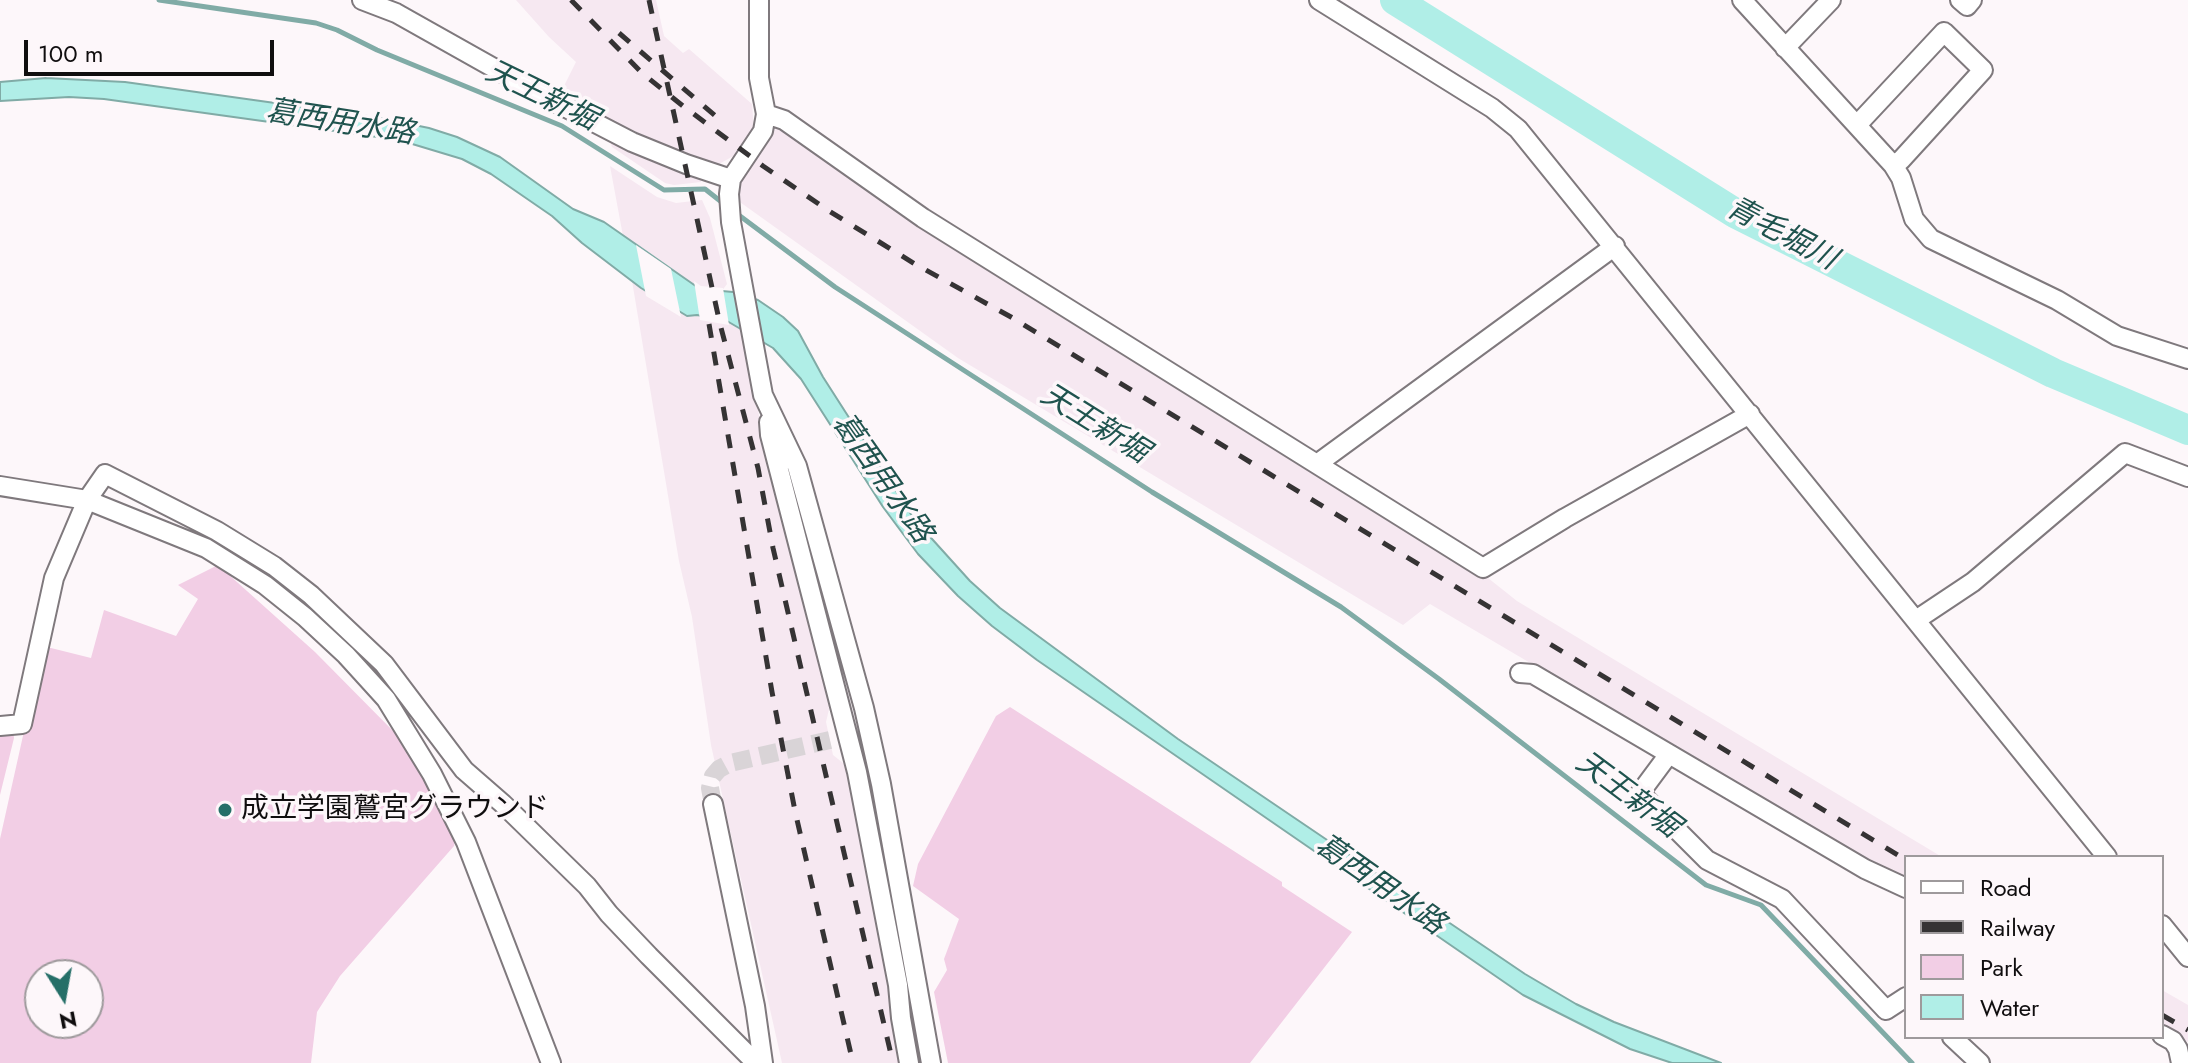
<!DOCTYPE html>
<html>
<head>
<meta charset="utf-8">
<style>
  body { margin:0 }
  #map { position:relative; width:2188px; height:1063px; overflow:hidden; background:#fdf7fa; font-family:Jost,sans-serif }
  canvas { display:block }
  .legend { position:absolute; left:1904px; top:855px; width:260px; height:184px; box-sizing:border-box; background:#fdf7fa; border:2px solid #9e9a9c; margin:0; padding:10px 14px; list-style:none; font-size:24px; color:#100e0f }
  .legend li { display:flex; align-items:center; gap:16px; height:40px }
  .legend b { width:40px; border:2px solid #9e9a9c }
  .north { position:absolute; left:24px; top:959px; width:80px; height:80px; box-sizing:border-box; background:#fdf7fa; border:2px solid #9e9a9c; border-radius:50%; rotate:169deg; font-size:22px; font-weight:700; line-height:32px; text-align:center; color:#100e0f }
  .north::after { content:''; display:block; margin:auto; width:28px; height:36px; background:#256f68; clip-path:polygon(50% 0,100% 100%,50% 72%,0 100%) }
  .scale { position:absolute; left:24px; top:40px; width:250px; height:36px; box-sizing:border-box; border:4px solid #100e0f; border-top:0; padding-left:10px; font-size:24px; line-height:28px; white-space:nowrap; color:#100e0f; -webkit-text-stroke:6px #fdf7fa; paint-order:stroke }
</style>
</head>
<body>
<div id="map">
<canvas width="2188" height="1063"></canvas>
<ul class="legend">
<li><b style="height:10px;background:#fff"></b>Road</li>
<li><b style="height:10px;background:#353334"></b>Railway</li>
<li><b style="height:22px;background:#f2cee5"></b>Park</li>
<li><b style="height:22px;background:#b0eee7"></b>Water</li>
</ul>
<div class="north">N</div>
<div class="scale">100 m</div>
</div>
<script>
const g = document.querySelector('canvas').getContext('2d');
g.lineJoin = 'round';
function fill(path, color) { g.fillStyle = color; g.fill(path, 'evenodd'); }
const shape = rows => new Path2D(rows.map(r => 'M' + r).join(''));
function stroke(path, color, width, dash) { g.strokeStyle = color; g.lineWidth = width; g.lineCap = dash ? 'butt' : 'round'; g.setLineDash(dash || []); g.stroke(path); }
function drawText(font, color, halo, rows, align = 'center') {
  g.font = font + ' Jost,"Noto Sans JP",sans-serif'; g.lineWidth = 7; g.setLineDash([]); g.textBaseline = 'middle'; g.strokeStyle = halo; g.fillStyle = color; for (const [text, x, y, turn = 0] of rows) {
    g.save(); g.translate(x, y); g.rotate((+turn || 0) * Math.PI / 180); g.textAlign = isNaN(turn) ? turn : align; if (halo) g.strokeText(text, 0, 0); g.fillText(text, 0, 0); g.restore();
  }
}
fill(shape([
  [516,0,656,0,664,36,683,53,689,49,752,104,754,129,739,153,719,164,706,164,603,121,559,96,576,62,549,37],
  [784,128,1483,574,1517,601,1942,857,1906,857,1906,878,1870,863,1430,604,1403,625,958,358,737,200,744,171,771,130],
  [608,136,700,175,701,182,674,185,665,183,612,147],
  [610,166,657,197,676,203,702,200,710,218,727,284,721,292,700,289,623,236],
  [632,281,686,316,697,315,727,321,742,331,770,470,831,701,826,722,833,755,843,763,847,772,902,1063,782,1063,711,745,692,617,679,561],
  [2162,990,2188,1005,2188,1042,2162,1027]
]), '#f6e8f1');
fill(shape([
  [218,565,315,652,405,743,456,834,454,846,340,976,317,1012,311,1063,0,1063,0,839,43,646,91,658,104,610,176,636,198,599,178,585],
  [40,975,88,975,88,1023,40,1023],
  [1010,707,1282,882,1282,886,1352,932,1250,1063,948,1063,934,992,947,970,944,959,959,919,913,886,918,864,996,716],
  [13,731,14,738,0,795,0,732]
]), '#f2cee5');
const water = shape([
  [46,78,125,82,375,117,429,128,457,137,500,157,573,209,604,222,700,289,733,292,758,300,783,317,798,331,823,377,914,519,970,581,1000,608,1178,739,1525,974,1576,1004,1614,1022,1721,1063,1672,1063,1630,1049,1523,995,1037,660,992,626,958,596,918,554,883,507,801,379,773,348,727,321,697,315,687,316,641,288,582,243,552,216,491,174,462,159,399,140,104,99,69,97,0,101,0,82,46,78]
]);
fill(water, '#b0eee7');
stroke(water, '#80aba6', 2);
fill(shape([
  [636,245,671,269,681,317,646,296],
  [694,281,701,286,723,288,729,325,700,320]
]), '#fdf7fa');
stroke(shape([
  [159,0,316,23,337,30,377,50,562,126,664,190,705,189,724,204],
  [736,213,835,287,1152,492,1341,607,1439,679,1706,885,1761,905,1912,1063]
]), '#80aba6', 5);
stroke(shape([
  [1395,0,1735,213,2053,373,2188,430]
]), '#b0eee7', 30);
stroke(shape([
  [713,804,710,788,713,776,719,769,730,763,830,740]
]), '#d9d4d7', 18, [18, 9]);
const minor = shape([
  [362,0,396,13,549,99,632,142,686,164,731,179],
  [759,0,759,78,766,114,763,131,731,179,729,194,731,222,763,395,797,466,864,708,881,784,931,1063],
  [1319,0,1492,108,1518,129,2107,857],
  [1742,0,1893,165,1901,178,1914,219,1931,239,2057,300,2117,336,2188,359],
  [1960,0,1967,6,1972,0],
  [1785,48,1831,0],
  [766,114,784,120,923,218,1483,568,1565,518,1750,414],
  [1857,125,1944,32,1983,70,1901,160,1893,165],
  [769,422,770,435,857,772,898,985,901,1018,909,1063],
  [1317,464,1615,246],
  [0,486,87,500,206,548,265,585,305,617,346,655,386,699,432,774,466,842,551,1063],
  [1916,620,1973,582,2125,453,2188,477],
  [1520,673,1533,674,1865,869,1906,888],
  [0,726,22,724,54,578,87,500,105,474,217,531,274,566,311,595,384,664,464,770,503,804,587,886,609,914,649,956,756,1063],
  [1669,754,1640,793,1707,860,1782,899,1886,1010,1906,997],
  [713,804,755,1006,763,1063],
  [2162,925,2188,957],
  [2162,1035,2173,1041,2178,1049,2181,1063],
  [1952,1037,1980,1063]
]);
stroke(minor, '#7f797d', 22);
stroke(minor, '#fff', 18);
stroke(shape([
  [571,0,642,73,683,106,763,166,829,211,915,264,1011,317,1906,860],
  [649,0,720,324,758,468,773,548,893,1063],
  [619,33,719,119],
  [709,324,772,692,795,811,853,1063],
  [2162,1015,2188,1030]
]), '#353334', 5, [14, 14]);
for (const [x, y, r, color] of [
  [225,810,8,"#256f68"]
]) { const dot = new Path2D(); dot.arc(x, y, r, 0, 2 * Math.PI); g.fillStyle = color; g.fill(dot); stroke(dot, '#fdf7fa', 3); }
drawText('28px', '#100e0f', '#fdf7fa', [
  ["成立学園鷲宮グラウンド",241,810]
], 'left');
drawText('italic 30px', '#1f534e', '#fdf7fa', [
  ["天王新堀",541,97,26],
  ["葛西用水路",340,124,9],
  ["青毛堀川",1781,235,28],
  ["天王新堀",1094,425,32],
  ["葛西用水路",881,479,55],
  ["天王新堀",1627,796,37],
  ["葛西用水路",1379,886,35]
]);
</script>
</body>
</html>
